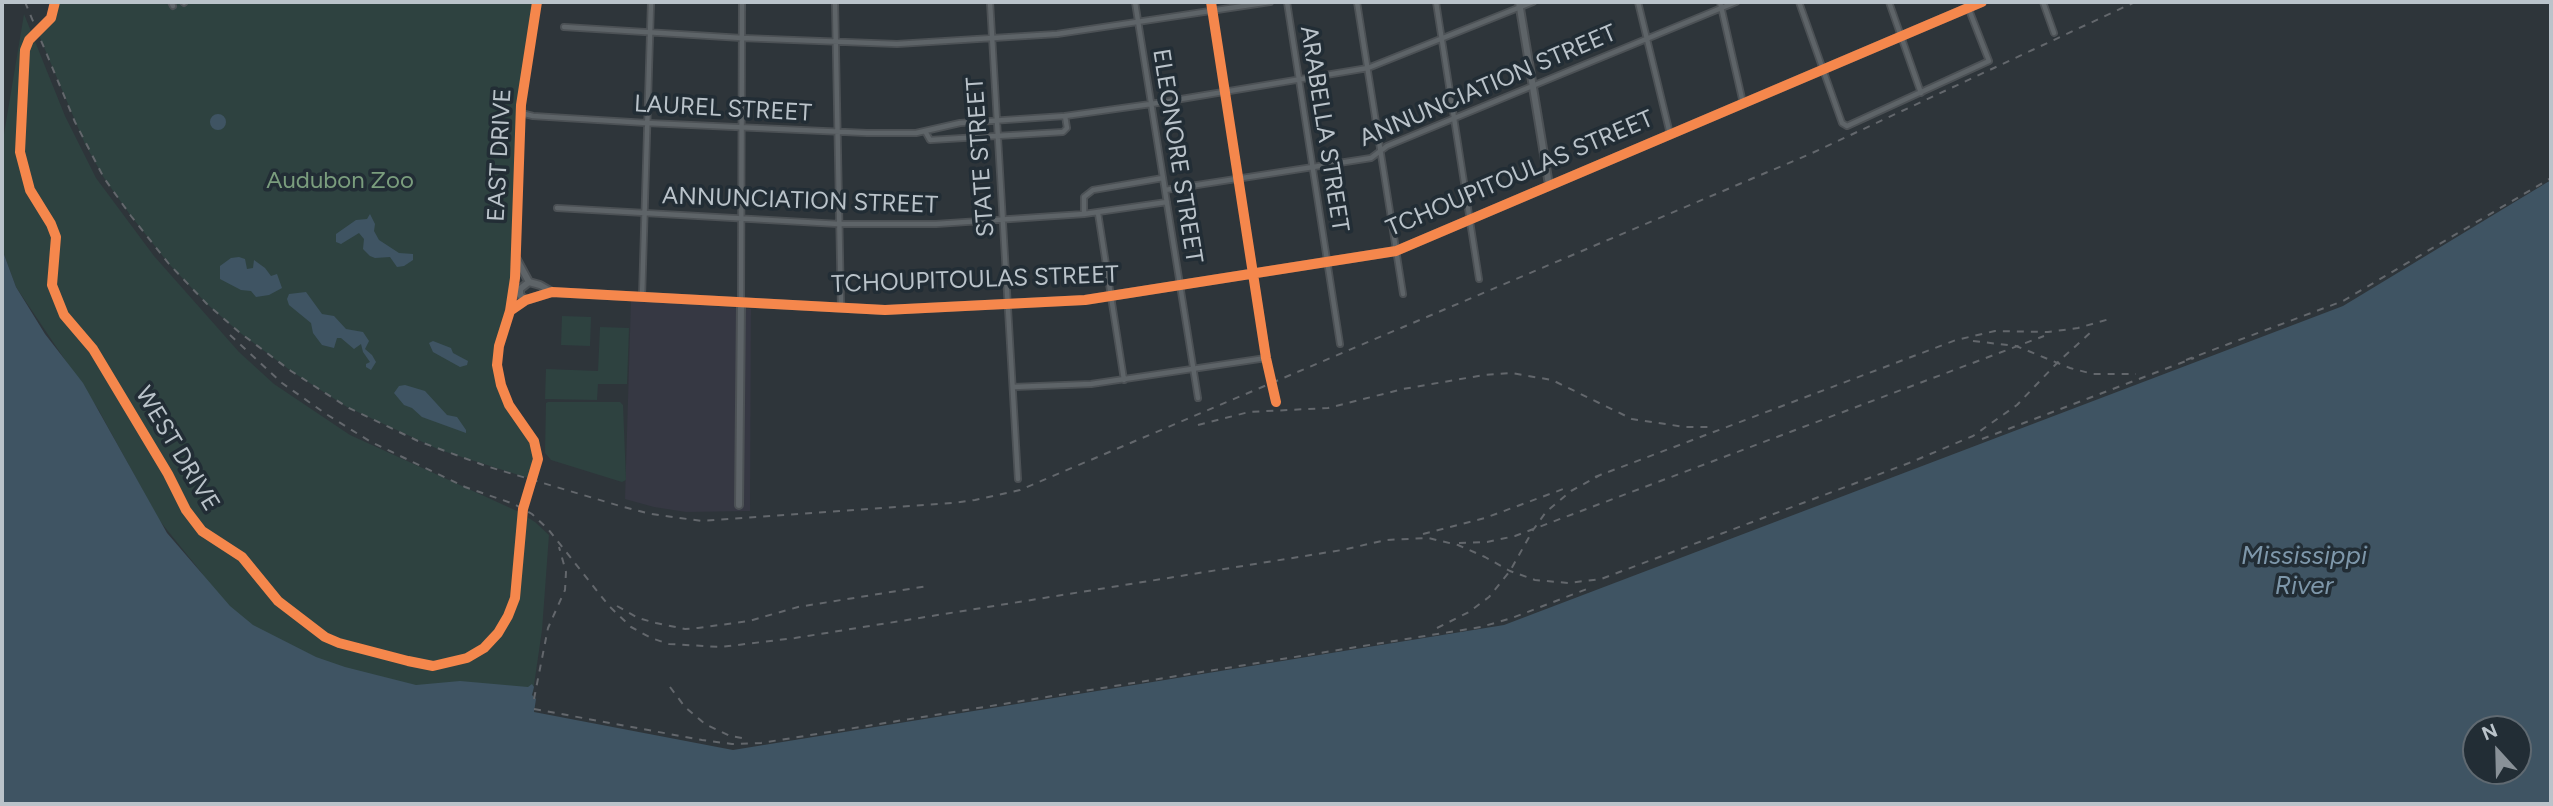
<!DOCTYPE html>
<html>
<head>
<meta charset="utf-8">
<style>
  body { margin:0 }
  #map { position:relative; width:2553px; height:806px; overflow:hidden; background:#2e353a; font-family:Figtree,sans-serif }
  canvas { display:block }
  .frame { position:absolute; inset:0; border:4px solid #bac3ca; pointer-events:none }
  .north { position:absolute; left:2462px; top:715px; width:70px; height:70px; box-sizing:border-box; background:#222d35; border:2px solid #5f6971; border-radius:50%; rotate:338deg; font-size:19px; font-weight:700; line-height:28px; text-align:center; color:#bac3ca }
  .north::after { content:''; display:block; margin:auto; width:24px; height:32px; background:#899198; clip-path:polygon(50% 0,100% 100%,50% 72%,0 100%) }
</style>
</head>
<body>
<div id="map">
<canvas width="2553" height="806"></canvas>
<div class="frame"></div>
<div class="north">N</div>
</div>
<script>
const g = document.querySelector('canvas').getContext('2d');
g.lineJoin = 'round';
function fill(path, color) { g.fillStyle = color; g.fill(path, 'evenodd'); }
const shape = rows => new Path2D(rows.map(r => 'M' + r).join(''));
function stroke(path, color, width, dash) { g.strokeStyle = color; g.lineWidth = width; g.lineCap = dash ? 'butt' : 'round'; g.setLineDash(dash || []); g.stroke(path); }
function drawText(font, color, halo, rows, align = 'center') {
  g.font = font + ' Figtree,sans-serif'; g.lineWidth = 7; g.setLineDash([]); g.textBaseline = 'middle'; g.strokeStyle = halo; g.fillStyle = color; for (const [text, x, y, turn = 0] of rows) {
    g.save(); g.translate(x, y); g.rotate((+turn || 0) * Math.PI / 180); g.textAlign = isNaN(turn) ? turn : align; if (halo) g.strokeText(text, 0, 0); g.fillText(text, 0, 0); g.restore();
  }
}
fill(shape([
  [631,300,751,309,750,511,686,512,654,507,625,499]
]), '#363843');
fill(shape([
  [55,2,537,2,521,114,513,289,510,311,499,346,497,365,509,404,534,441,538,459,531,479,440,450,347,407,291,371,239,332,207,304,169,264,131,216,104,178,85,144,38,33,51,18],
  [24,14,65,116,96,178,154,256,239,352,274,384,350,435,517,511,535,522,549,535,542,630,533,692,505,700,257,665,201,572,159,520,98,409,16,287,2,249,2,146],
  [562,316,591,317,590,346,561,345],
  [600,327,629,328,627,384,598,384,597,400,545,399,546,369,598,371],
  [548,402,620,402,623,405,626,480,622,482,551,460,545,453,546,403]
]), '#2e4240');
fill(shape([
  '210 122a8 8 0 1 1 16 0a8 8 0 1 1-16 0Z',
  [2551,180,2551,804,2,804,2,249,16,287,45,334,83,383,167,533,230,606,253,625,316,657,345,667,416,685,460,681,528,687,532,684,534,687,532,695,536,699,534,712,733,750,1504,625,2343,306],
  [2518,729,2518,771,2476,771,2476,729],
  [370,214,375,224,374,231,379,240,399,253,413,254,413,260,404,266,397,267,390,257,375,258,370,256,363,249,364,239,359,233,341,244,336,242,336,234,356,220,367,219],
  [239,257,245,259,247,269,253,268,254,260,265,268,271,276,277,274,282,288,269,295,256,297,251,291,241,290,220,279,220,266,231,258],
  [306,292,322,314,334,316,346,329,363,332,369,341,365,349,372,355,376,362,371,370,366,367,366,364,370,362,363,352,361,344,354,349,341,338,337,338,334,348,322,345,313,333,311,323,289,305,287,299,289,294],
  [433,341,451,348,453,353,468,361,467,365,460,367,433,352,429,343],
  [405,385,425,391,447,415,457,417,466,430,466,433,422,417,412,408,404,405,394,393,399,386]
]), '#3f5463');
const minor = shape([
  [55,2,51,18,29,40,25,50,20,152,30,190,51,224,56,237,52,285,64,315,93,349,168,474,186,510,202,531,242,557,278,601,325,637,339,643,408,661,433,666,467,658,484,648,498,633,508,616,515,598,523,509,538,459,534,441,509,405,501,385,497,365,499,346,510,311,515,278,521,105,537,2],
  [171,2,173,6],
  [183,2,184,3],
  [835,2,841,308],
  [990,2,1018,479],
  [1135,2,1198,398],
  [1211,2,1269,372],
  [1287,2,1340,344],
  [1357,2,1403,294],
  [1436,2,1479,279],
  [1638,2,1670,134],
  [1720,2,1743,103],
  [1799,2,1842,123,1847,126,1989,61,1966,2],
  [1889,2,1921,93],
  [2043,2,2054,33],
  [564,27,742,38,897,44,1057,34,1270,2],
  [521,113,533,116,647,123,867,133,916,133,960,123,1065,116,1151,104,1368,68,1533,2],
  [925,131,930,140,1063,132,1067,128,1065,116],
  [1165,190,1371,158,1387,146,1736,2],
  [557,208,839,224,936,224,1084,214,1084,197,1093,190,1163,178],
  [1098,213,1124,380],
  [1084,214,1167,202],
  [642,297,651,2],
  [741,303,742,2],
  [1013,387,1091,384,1266,358]
]);
const tertiary = shape([
  [1519,2,1549,185],
  [516,258,529,282,540,285,552,292],
  [526,300,520,295,520,289,529,282],
  [510,311,526,300,552,292,885,310,1085,300,1396,251,1982,2],
  [739,505,741,304]
]);
stroke(minor, '#4c5155', 8);
stroke(tertiary, '#4c5155', 10);
stroke(minor, '#5e6468', 4.5);
stroke(tertiary, '#5e6468', 6);
stroke(shape([
  [25,2,75,122,104,178,131,216,169,264,207,304,239,332,291,371,347,407,418,441,486,466,620,506,651,514,702,521,952,503,975,500,1020,490,1810,154,2135,2],
  [230,335,282,383,326,414,371,442,465,487,514,504,532,514,548,529,609,606,631,627,651,638,669,644,721,647,795,638,1342,550,1386,540,1428,538,1458,545,1485,557,1510,571,1535,580,1568,583,1601,579,1909,463,1973,436,2017,405,2057,363,2091,332],
  [1973,341,2016,346,2070,368,2093,374,2136,374],
  [2186,360,2343,301,2551,178],
  [1198,425,1249,412,1328,408,1403,389,1484,375,1511,373,1552,380,1632,419,1685,427,1714,427],
  [1982,439,2194,358],
  [1595,477,1956,340,1995,331,2048,332,2078,328,2113,318],
  [1423,534,1485,518,1566,488],
  [1459,543,1487,542,1515,536,2044,336],
  [617,606,638,618,656,623,685,629,698,628,749,621,798,607,928,586],
  [1437,628,1469,612,1489,597,1510,571,1533,530,1546,512,1571,491,1602,474],
  [670,687,685,707,705,724,730,736,742,738],
  [534,699,548,628,565,590,566,572,559,547],
  [534,709,702,740,732,744,761,743,1481,627,1512,618,1592,587]
]), '#63676c', 2, [7, 7]);
stroke(shape([
  [55,2,51,18,29,40,25,50,20,152,30,190,51,224,56,237,52,285,64,315,93,349,168,474,186,510,202,531,242,557,278,601,325,637,339,643,408,661,433,666,467,658,484,648,498,633,508,616,515,598,523,509,538,459,534,441,509,405,501,385,497,365,499,346,510,311,515,278,521,105,537,2],
  [1211,2,1266,358,1276,402],
  [510,311,526,300,552,292,885,310,1085,300,1396,251,1982,2]
]), '#f5874c', 10);
drawText('24px', '#bac3ca', '#222d35', [
  ["ANNUNCIATION STREET",1488,86,-23],
  ["LAUREL STREET",723,109,3],
  ["ARABELLA STREET",1324,129,81],
  ["EAST DRIVE",500,155,-87],
  ["ELEONORE STREET",1177,156,81],
  ["STATE STREET",981,157,-94],
  ["TCHOUPITOULAS STREET",1520,174,-23],
  ["ANNUNCIATION STREET",800,201,2],
  ["TCHOUPITOULAS STREET",975,280,-2],
  ["WEST DRIVE",177,449,59]
]);
drawText('24px', '#7a9d7d', '#222d35', [
  ["Audubon Zoo",340,181]
]);
drawText('italic 26px', '#7e97aa', '#222d35', [
  ["Mississippi",2304,556],
  ["River",2304,586]
]);
</script>
</body>
</html>
